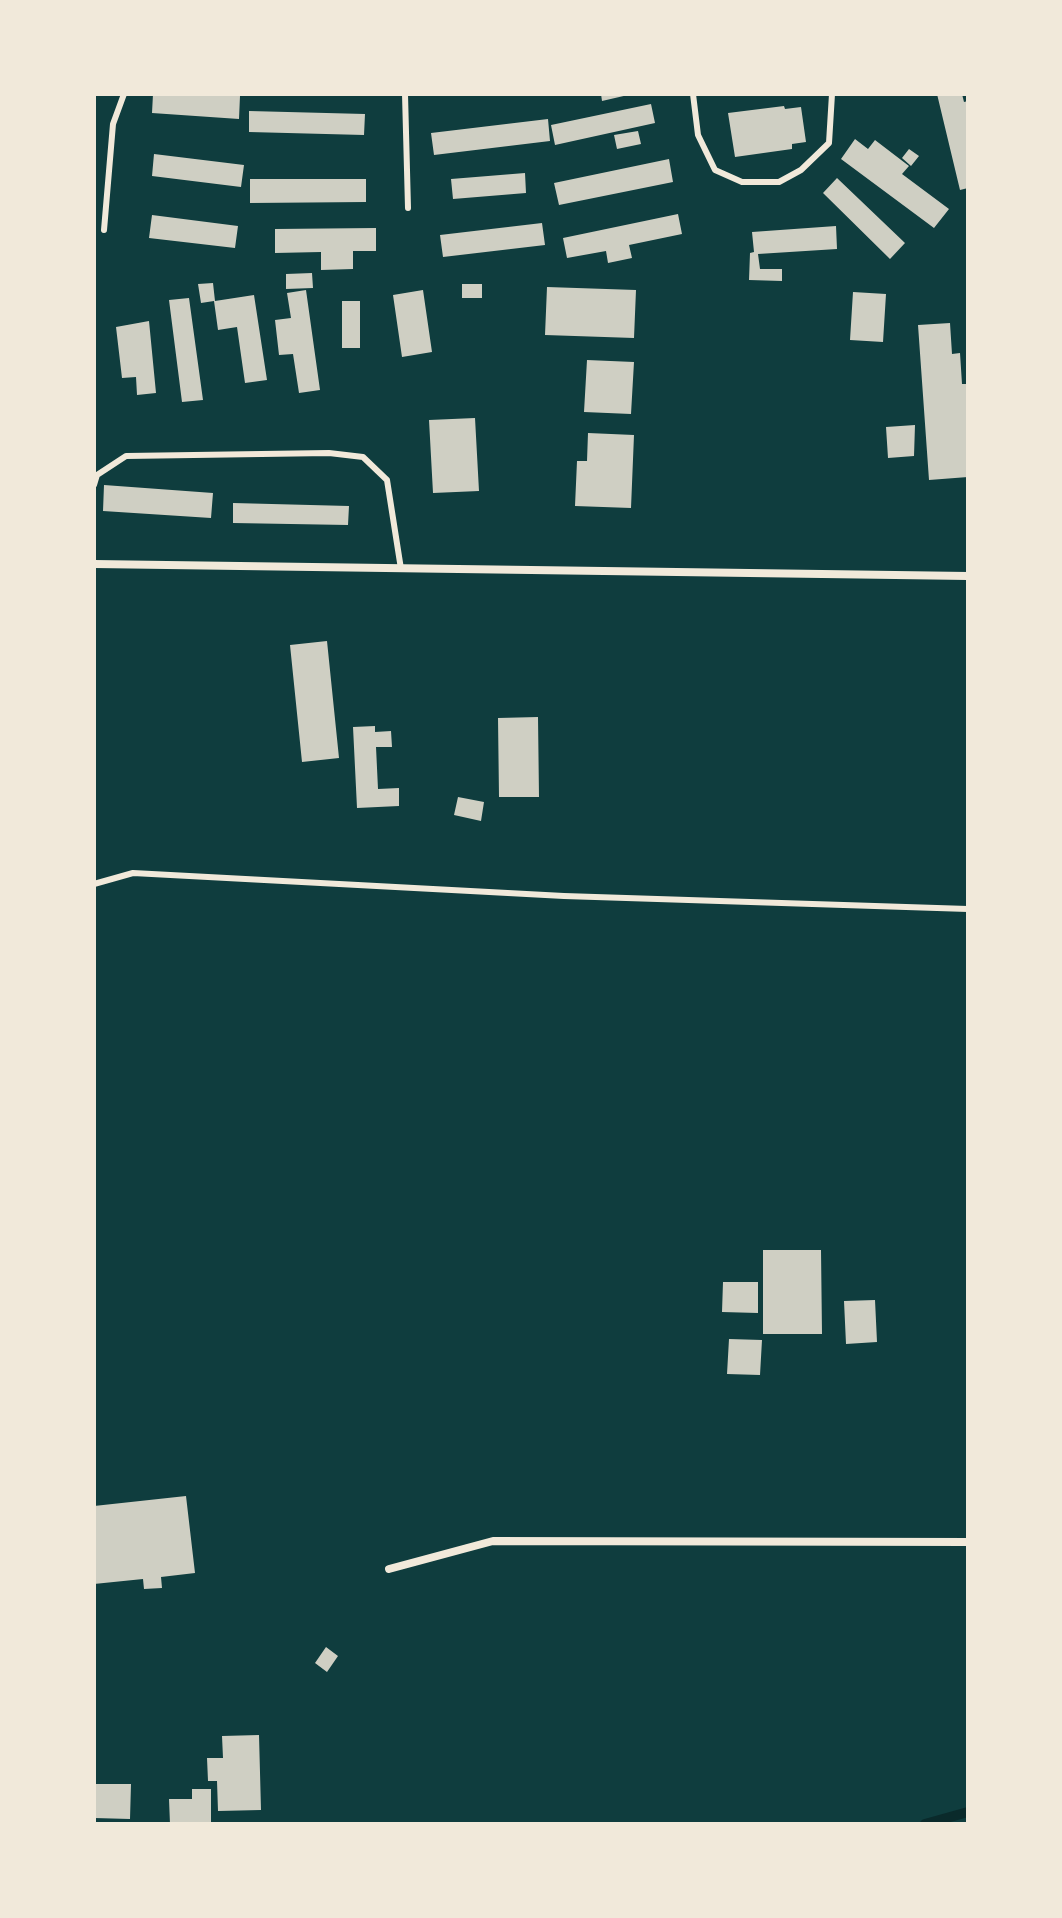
<!DOCTYPE html>
<html>
<head>
<meta charset="utf-8">
<style>
  body { margin:0 }
  #map { position:relative; width:1062px; height:1918px; overflow:hidden; background:#0f3d3e; font-family:Rubik,sans-serif }
  canvas { display:block }
  .frame { position:absolute; inset:0; border:96px solid #f1e9da; pointer-events:none }
</style>
</head>
<body>
<div id="map">
<canvas width="1062" height="1918"></canvas>
<div class="frame"></div>
</div>
<script>
const g = document.querySelector('canvas').getContext('2d');
g.lineJoin = 'round';
const shape = rows => new Path2D(rows.map(r => 'M' + r).join(''));
function stroke(path, color, width, dash) { g.strokeStyle = color; g.lineWidth = width; g.lineCap = dash ? 'butt' : 'round'; g.setLineDash(dash || []); g.stroke(path); }
function fill(path, color) { g.fillStyle = color; g.fill(path, 'evenodd'); }
stroke(shape([
  [925,1824,968,1812]
]), '#0a2a2b', 10);
fill(shape([
  [153,94,240,96,239,119,152,113],
  [601,94,628,94,628,95,602,101],
  [937,94,962,94,964,102,968,101,968,188,960,190],
  [651,104,655,123,555,145,551,125],
  [784,106,785,109,801,107,806,142,792,144,792,149,735,157,728,113],
  [249,111,365,114,364,135,249,132],
  [548,119,550,141,434,155,431,133],
  [638,131,641,144,617,149,614,135],
  [855,139,868,149,875,140,909,166,902,174,949,209,934,228,841,159],
  [909,149,919,156,911,166,902,158],
  [154,154,244,165,241,187,152,176],
  [669,159,673,182,559,205,554,183],
  [525,173,526,193,453,199,451,179],
  [837,178,905,243,890,259,823,193],
  [250,179,366,179,366,202,250,203],
  [678,214,682,234,629,245,632,258,608,263,606,251,567,258,563,238],
  [152,215,238,226,235,248,149,238],
  [542,223,545,245,443,257,440,235],
  [836,226,837,249,758,254,760,269,782,269,782,281,749,280,750,253,754,252,752,232],
  [376,228,376,251,353,251,353,269,321,270,321,252,275,253,275,229],
  [312,273,313,288,286,289,286,274],
  [213,283,215,301,254,295,267,380,245,383,237,327,218,330,214,301,201,303,198,284],
  [462,284,482,284,482,298,462,298],
  [547,287,636,290,634,338,545,335],
  [306,290,320,390,299,393,293,354,279,355,275,320,291,318,287,293],
  [423,290,432,352,402,357,393,295],
  [853,292,886,294,883,342,850,340],
  [189,298,203,400,182,402,169,300],
  [342,301,360,301,360,348,342,348],
  [149,321,156,393,137,395,136,377,122,378,116,327],
  [950,323,952,354,960,353,962,384,968,384,968,477,929,480,918,325],
  [587,360,634,362,631,414,584,412],
  [475,418,479,491,433,493,429,420],
  [915,425,914,456,888,458,886,427],
  [588,433,634,435,631,508,575,506,577,461,587,461],
  [104,485,213,493,211,518,103,511],
  [233,503,349,506,348,525,233,523],
  [327,641,339,758,302,762,290,645],
  [538,717,539,797,499,797,498,718],
  [375,726,375,732,391,731,392,747,376,747,378,789,399,788,399,806,357,808,353,727],
  [458,797,484,802,481,821,454,815],
  [763,1250,821,1250,822,1334,763,1334],
  [723,1282,758,1282,758,1313,722,1312],
  [875,1300,877,1342,846,1344,844,1301],
  [729,1339,762,1340,760,1375,727,1374],
  [186,1496,195,1573,161,1577,162,1588,144,1589,143,1579,94,1584,94,1506],
  [326,1647,338,1656,327,1672,315,1663],
  [259,1735,261,1810,218,1811,217,1781,208,1781,207,1758,223,1758,222,1736],
  [94,1784,131,1784,130,1819,94,1818],
  [192,1789,211,1789,211,1824,170,1824,169,1799,192,1799]
]), '#cfcfc3');
stroke(shape([
  [405,94,408,208],
  [693,94,698,135,715,170,742,182,779,182,801,170,829,143,832,94],
  [104,230,113,124,124,94],
  [94,485,97,475,126,456,329,453,363,457,387,480,401,569],
  [94,884,133,873,564,896,968,909]
]), '#f1e9da', 6);
stroke(shape([
  [94,564,968,576],
  [389,1569,493,1541,968,1542]
]), '#f1e9da', 8);
</script>
</body>
</html>
